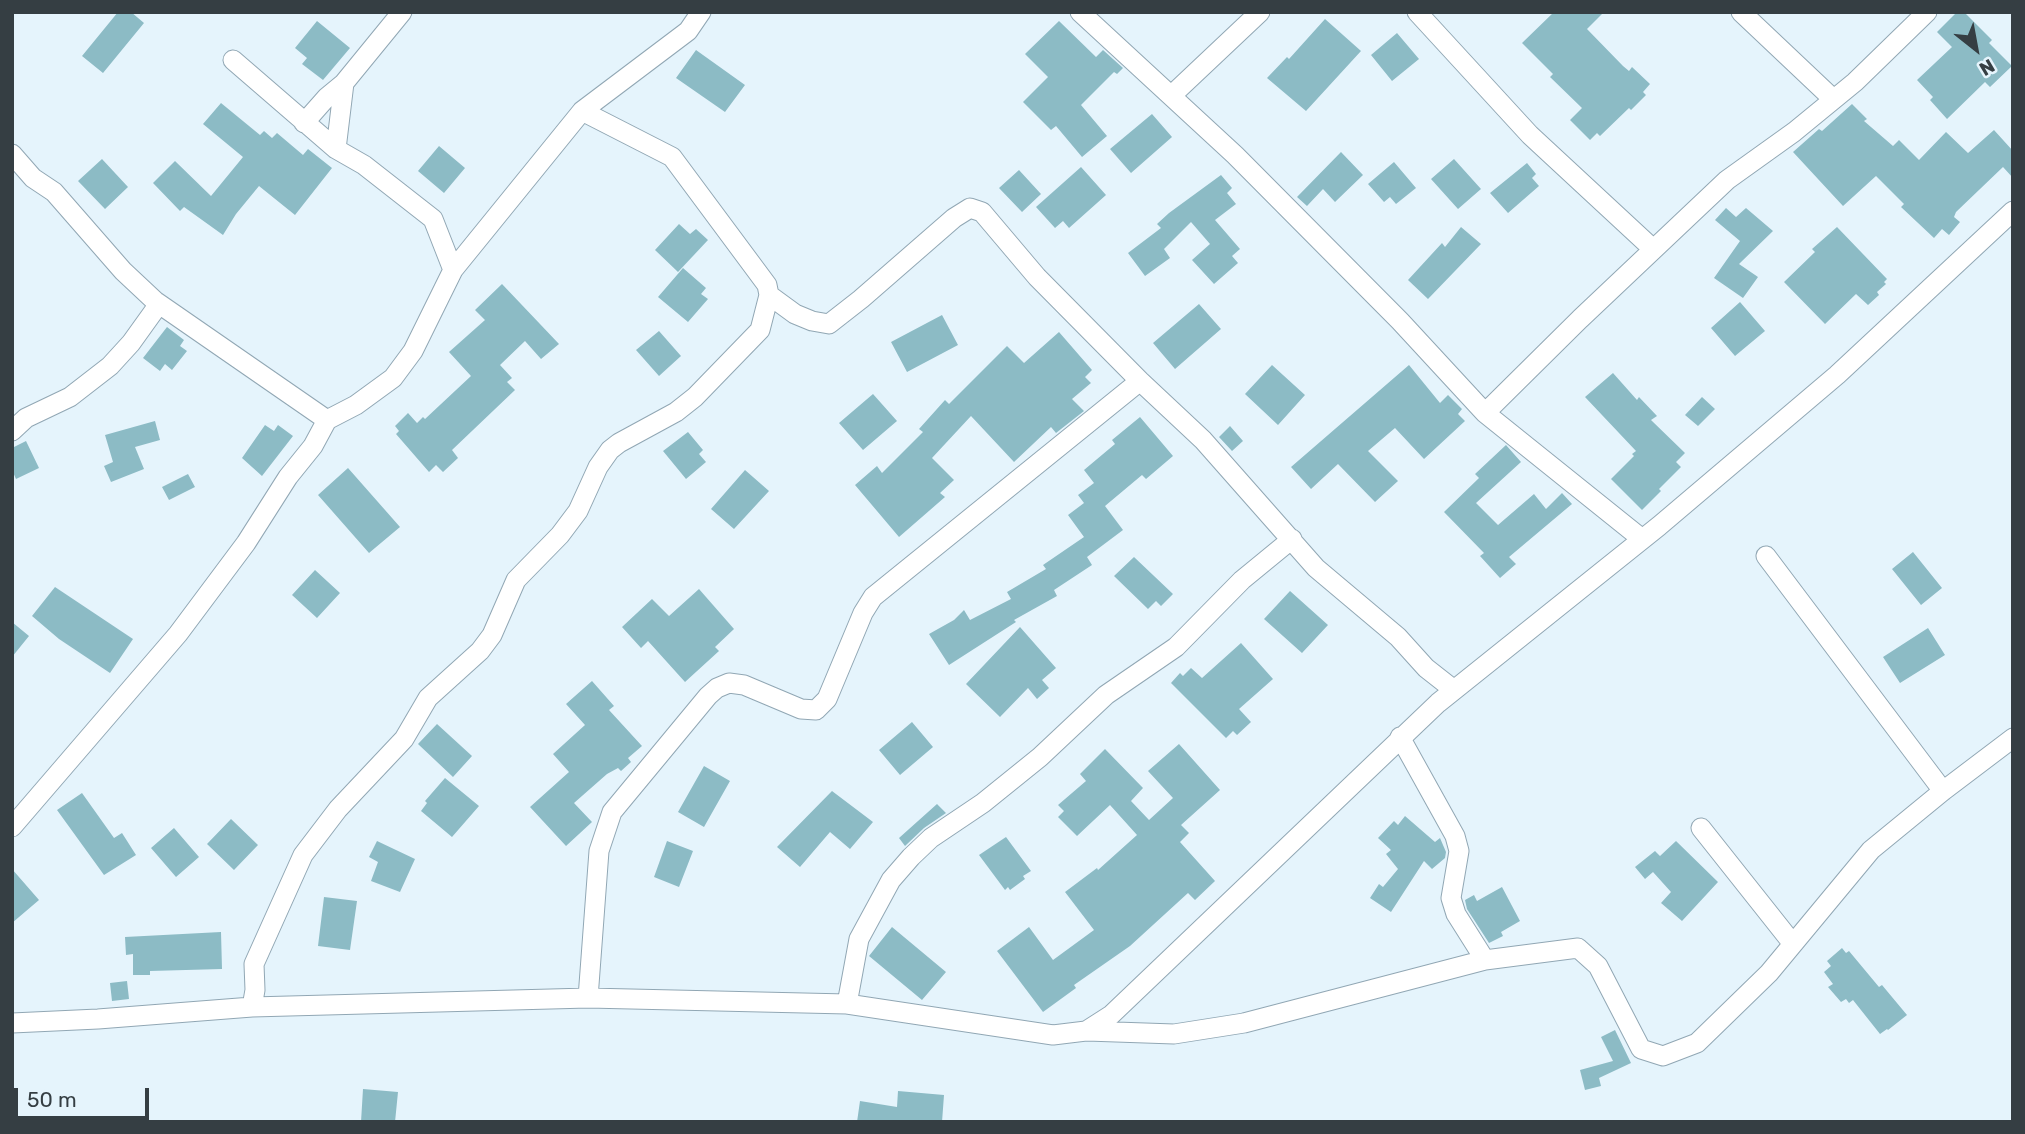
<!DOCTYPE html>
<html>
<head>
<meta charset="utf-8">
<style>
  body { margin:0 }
  #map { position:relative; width:2025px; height:1134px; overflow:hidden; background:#e5f4fc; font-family:Rubik,sans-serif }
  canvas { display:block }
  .frame { position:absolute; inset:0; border:14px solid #353e43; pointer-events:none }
  .north { position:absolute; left:1941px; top:14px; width:70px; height:70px; -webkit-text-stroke:5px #e5f4fc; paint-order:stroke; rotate:149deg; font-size:19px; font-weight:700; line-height:28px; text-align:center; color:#353e43 }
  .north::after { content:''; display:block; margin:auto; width:24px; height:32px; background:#353e43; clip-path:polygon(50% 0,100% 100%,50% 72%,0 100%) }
  .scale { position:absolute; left:14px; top:1088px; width:135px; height:32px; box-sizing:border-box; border:4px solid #353e43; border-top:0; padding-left:9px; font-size:21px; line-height:24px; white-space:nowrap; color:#353e43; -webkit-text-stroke:5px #e5f4fc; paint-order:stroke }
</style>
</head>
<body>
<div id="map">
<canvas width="2025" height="1134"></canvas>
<div class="frame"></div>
<div class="north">N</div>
<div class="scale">50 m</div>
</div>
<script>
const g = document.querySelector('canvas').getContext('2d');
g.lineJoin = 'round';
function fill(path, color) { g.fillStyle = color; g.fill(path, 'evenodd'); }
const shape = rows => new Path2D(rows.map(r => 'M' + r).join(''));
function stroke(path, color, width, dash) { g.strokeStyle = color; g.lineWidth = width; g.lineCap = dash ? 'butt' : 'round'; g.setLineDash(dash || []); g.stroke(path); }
fill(shape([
  [118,12,131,12,144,23,103,73,82,56],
  [1554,12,1604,12,1587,29,1623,66,1629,71,1632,67,1650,84,1643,92,1646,95,1631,110,1629,108,1600,136,1597,133,1590,140,1570,120,1582,108,1550,77,1553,74,1522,43],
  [1957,12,1964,12,1992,40,1989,43,2012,66,1990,87,1985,82,1947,119,1930,100,1933,97,1917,80,1952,47,1937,32],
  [1325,19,1361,51,1306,111,1267,78,1287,57,1289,59],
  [317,21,350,48,323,80,302,64,307,58,295,48],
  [1059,21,1096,57,1103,50,1123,68,1117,74,1114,72,1081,105,1107,136,1082,157,1056,126,1051,130,1023,102,1048,77,1025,54],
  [1397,33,1419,59,1392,81,1371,55],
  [696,50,745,85,725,112,676,78],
  [221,103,260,135,264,131,272,138,277,133,303,155,308,149,332,168,295,215,259,186,236,214,223,235,184,207,180,211,153,183,175,161,211,196,243,157,203,124],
  [1852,104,1867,119,1864,121,1893,146,1899,140,1919,160,1946,132,1968,153,1994,130,2013,151,2013,178,2003,167,1956,212,1954,217,1960,222,1949,235,1942,229,1934,238,1901,207,1904,204,1876,176,1843,206,1793,152,1819,129,1822,131],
  [1152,114,1172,137,1131,173,1110,149],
  [439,146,465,168,444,193,418,171],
  [1341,152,1363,175,1335,202,1323,189,1307,206,1297,197],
  [102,159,128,187,105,209,78,181],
  [1454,159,1481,189,1458,209,1431,179],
  [1394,162,1416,188,1396,204,1390,197,1384,202,1368,184],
  [1527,163,1536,174,1532,178,1539,186,1508,213,1490,193],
  [1081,167,1106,195,1069,228,1063,221,1055,228,1036,207],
  [1019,170,1041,194,1022,212,999,188],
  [1221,175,1232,188,1227,193,1236,204,1215,220,1240,249,1232,256,1238,263,1214,284,1192,260,1210,244,1191,222,1164,249,1170,258,1145,276,1128,253,1161,228,1157,224,1169,213],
  [1726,208,1736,217,1746,208,1773,231,1739,264,1758,277,1743,298,1714,278,1740,241,1715,220],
  [679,224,690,234,696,229,708,240,678,272,655,250],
  [1461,227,1481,244,1428,299,1408,280,1442,243,1445,247],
  [1837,227,1887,279,1884,282,1886,284,1877,292,1879,295,1868,305,1856,294,1825,324,1784,282,1815,252,1812,249],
  [683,268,706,288,701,294,708,299,688,322,658,297],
  [502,284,559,344,541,359,525,341,500,365,512,378,507,382,515,390,452,450,458,458,443,472,436,465,429,472,396,434,399,431,395,426,408,413,417,423,423,417,425,419,471,376,449,352,485,320,475,310],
  [1740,302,1765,331,1735,356,1711,328],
  [1199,304,1221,329,1175,369,1153,343],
  [942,315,958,345,907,372,891,342],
  [167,327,184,340,180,346,187,351,172,370,165,364,160,371,143,358],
  [659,331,681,356,659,376,636,350],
  [1059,332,1092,370,1085,377,1091,383,1072,399,1084,411,1056,433,1051,427,1014,462,971,416,932,458,954,480,940,493,945,497,899,537,855,485,877,466,882,473,923,432,919,429,945,400,949,404,1007,346,1024,363],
  [1272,365,1305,395,1278,425,1245,394],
  [1409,365,1440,403,1448,395,1462,409,1458,414,1465,421,1424,459,1395,428,1368,451,1398,481,1375,502,1338,464,1311,489,1291,467],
  [1613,373,1637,400,1639,397,1657,416,1651,420,1685,453,1676,462,1681,467,1659,489,1661,491,1642,510,1611,479,1634,456,1632,454,1636,451,1585,397],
  [873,394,897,421,863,450,839,423],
  [1702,397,1715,409,1698,426,1685,415],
  [1140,417,1173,456,1146,479,1142,475,1105,506,1123,530,1087,557,1092,565,1054,590,1057,596,1014,620,1016,622,949,665,929,634,954,620,964,610,970,620,1011,599,1007,592,1046,569,1043,565,1084,537,1068,515,1084,503,1078,495,1094,483,1084,470,1115,444,1112,440],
  [155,421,160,440,135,447,144,469,111,482,104,466,113,462,105,435],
  [265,425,274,431,278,425,293,436,262,476,242,458],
  [1230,426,1243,441,1232,451,1219,437],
  [688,432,703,450,699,454,706,462,686,479,663,451],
  [26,441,39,468,16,479,12,470,12,448],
  [1506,445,1521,462,1476,503,1498,525,1534,494,1546,509,1562,493,1572,504,1509,557,1516,564,1500,578,1480,556,1484,553,1444,512,1479,478,1475,474],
  [348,468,400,527,369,553,318,495],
  [745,470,769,491,734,529,711,509],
  [188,474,195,487,169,500,162,487],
  [1913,552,1942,588,1921,605,1892,569],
  [1134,557,1173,594,1161,606,1156,601,1148,609,1114,576],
  [315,570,340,593,317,618,292,595],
  [55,587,133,639,110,673,59,639,32,616],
  [699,589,734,629,715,647,719,651,685,682,648,641,641,648,622,627,652,599,669,616],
  [1290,591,1328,625,1302,653,1264,619],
  [12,622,29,636,12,657],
  [1020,627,1056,668,1042,680,1049,688,1037,699,1028,688,1000,717,966,684],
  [1928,628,1945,655,1900,683,1883,657],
  [1241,643,1273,679,1239,709,1251,722,1237,735,1233,731,1226,738,1171,683,1180,673,1183,676,1191,668,1202,678],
  [592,681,614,706,609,710,642,746,628,758,631,762,621,771,618,768,607,774,574,803,592,822,566,846,530,807,569,772,553,754,585,725,566,704],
  [912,722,933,747,900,775,879,750],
  [437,724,472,756,453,777,418,744],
  [1179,744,1220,790,1181,825,1189,833,1180,842,1215,881,1195,900,1188,893,1130,946,1074,985,1076,988,1043,1012,997,951,1029,927,1053,960,1094,930,1065,892,1097,868,1098,870,1137,835,1110,805,1077,836,1058,817,1064,811,1058,805,1086,781,1080,774,1105,749,1143,788,1131,801,1149,820,1173,798,1148,771],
  [704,766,730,781,704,827,678,812],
  [445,778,479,806,452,837,421,811,427,803,425,801],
  [832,791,873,822,850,849,830,832,800,867,777,847],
  [82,793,114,838,122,833,136,855,104,875,57,810],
  [937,804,946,813,924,828,905,846,899,838],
  [1405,816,1435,842,1440,838,1446,852,1445,858,1432,869,1424,861,1391,912,1370,898,1379,884,1383,887,1398,869,1386,854,1391,850,1378,838,1394,821,1398,825],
  [231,819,258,845,234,870,207,844],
  [174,828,199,857,176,877,151,848],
  [1006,837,1031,871,1023,876,1025,879,1010,890,1008,887,1005,890,979,855],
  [377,841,415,859,400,892,371,881,378,862,369,857],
  [667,841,693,851,679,887,654,877],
  [1676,841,1718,882,1682,921,1661,903,1671,892,1653,872,1645,879,1635,867,1655,851,1660,856],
  [12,869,39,900,12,923],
  [1502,887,1520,921,1501,932,1503,936,1489,943,1467,909,1465,900,1474,895,1477,901],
  [324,897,357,901,350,950,318,946],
  [892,927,946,972,922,1000,869,956],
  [221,932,222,969,150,971,150,975,133,975,133,954,126,955,125,937],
  [1842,948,1846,953,1849,951,1879,987,1882,985,1907,1015,1888,1030,1887,1029,1880,1034,1853,1000,1849,1003,1846,999,1841,1002,1828,987,1833,984,1824,972,1831,966,1827,961],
  [127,981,129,999,112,1001,110,983],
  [1615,1030,1631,1063,1599,1078,1601,1086,1585,1090,1580,1070,1613,1061,1601,1037],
  [363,1089,398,1092,395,1122,361,1122],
  [898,1091,944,1095,942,1122,857,1122,860,1101,897,1107]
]), '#8cbbc5');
const street = shape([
  [1080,12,1235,155,1400,321,1485,413,1642,539],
  [1417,12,1530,135,1653,249],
  [1741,12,1833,99],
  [233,60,336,149,364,165,433,219,453,270],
  [1172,95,1260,12],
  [304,123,327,97,344,83,402,12],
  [336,149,344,83],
  [12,154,33,178,54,192,123,271,155,301,327,420],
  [769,295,795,314,812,321,829,324,861,299,954,218,970,208,982,212,1037,277,1140,381,1203,440,1316,568,1398,637,1426,668,1454,690],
  [1485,413,1580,319,1727,180,1794,132,1855,82,1927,12],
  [12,431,26,418,70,397,110,366,131,343,159,304],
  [1766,556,1943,791],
  [1400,737,1455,836,1459,851,1451,898,1456,914,1485,960],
  [12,827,178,634,246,543,288,477,313,446,327,420,356,405,393,378,413,351,453,270,582,111,688,31,701,12],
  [1701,828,1793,944],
  [588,998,599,851,612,812,708,696,717,688,729,683,744,685,801,709,816,710,827,699,863,613,873,597,1140,381],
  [847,1004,859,939,891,880,911,857,931,838,983,803,1040,757,1106,695,1176,647,1242,580,1292,539],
  [252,1007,255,990,254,964,303,855,338,809,404,739,428,698,480,651,492,635,516,580,560,535,578,511,598,467,610,450,619,443,676,412,695,397,760,330,769,295,767,285,672,157,582,111],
  [12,1023,98,1019,252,1007,588,998,847,1004,1053,1035,1086,1031,1111,1015,1438,703,1659,526,1837,375,2013,211],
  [1087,1031,1174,1034,1244,1023,1485,960,1578,948,1598,966,1641,1049,1663,1056,1697,1043,1769,973,1871,850,1943,791,2013,738]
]);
stroke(street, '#91a7b4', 21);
stroke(street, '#fff', 19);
</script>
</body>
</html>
